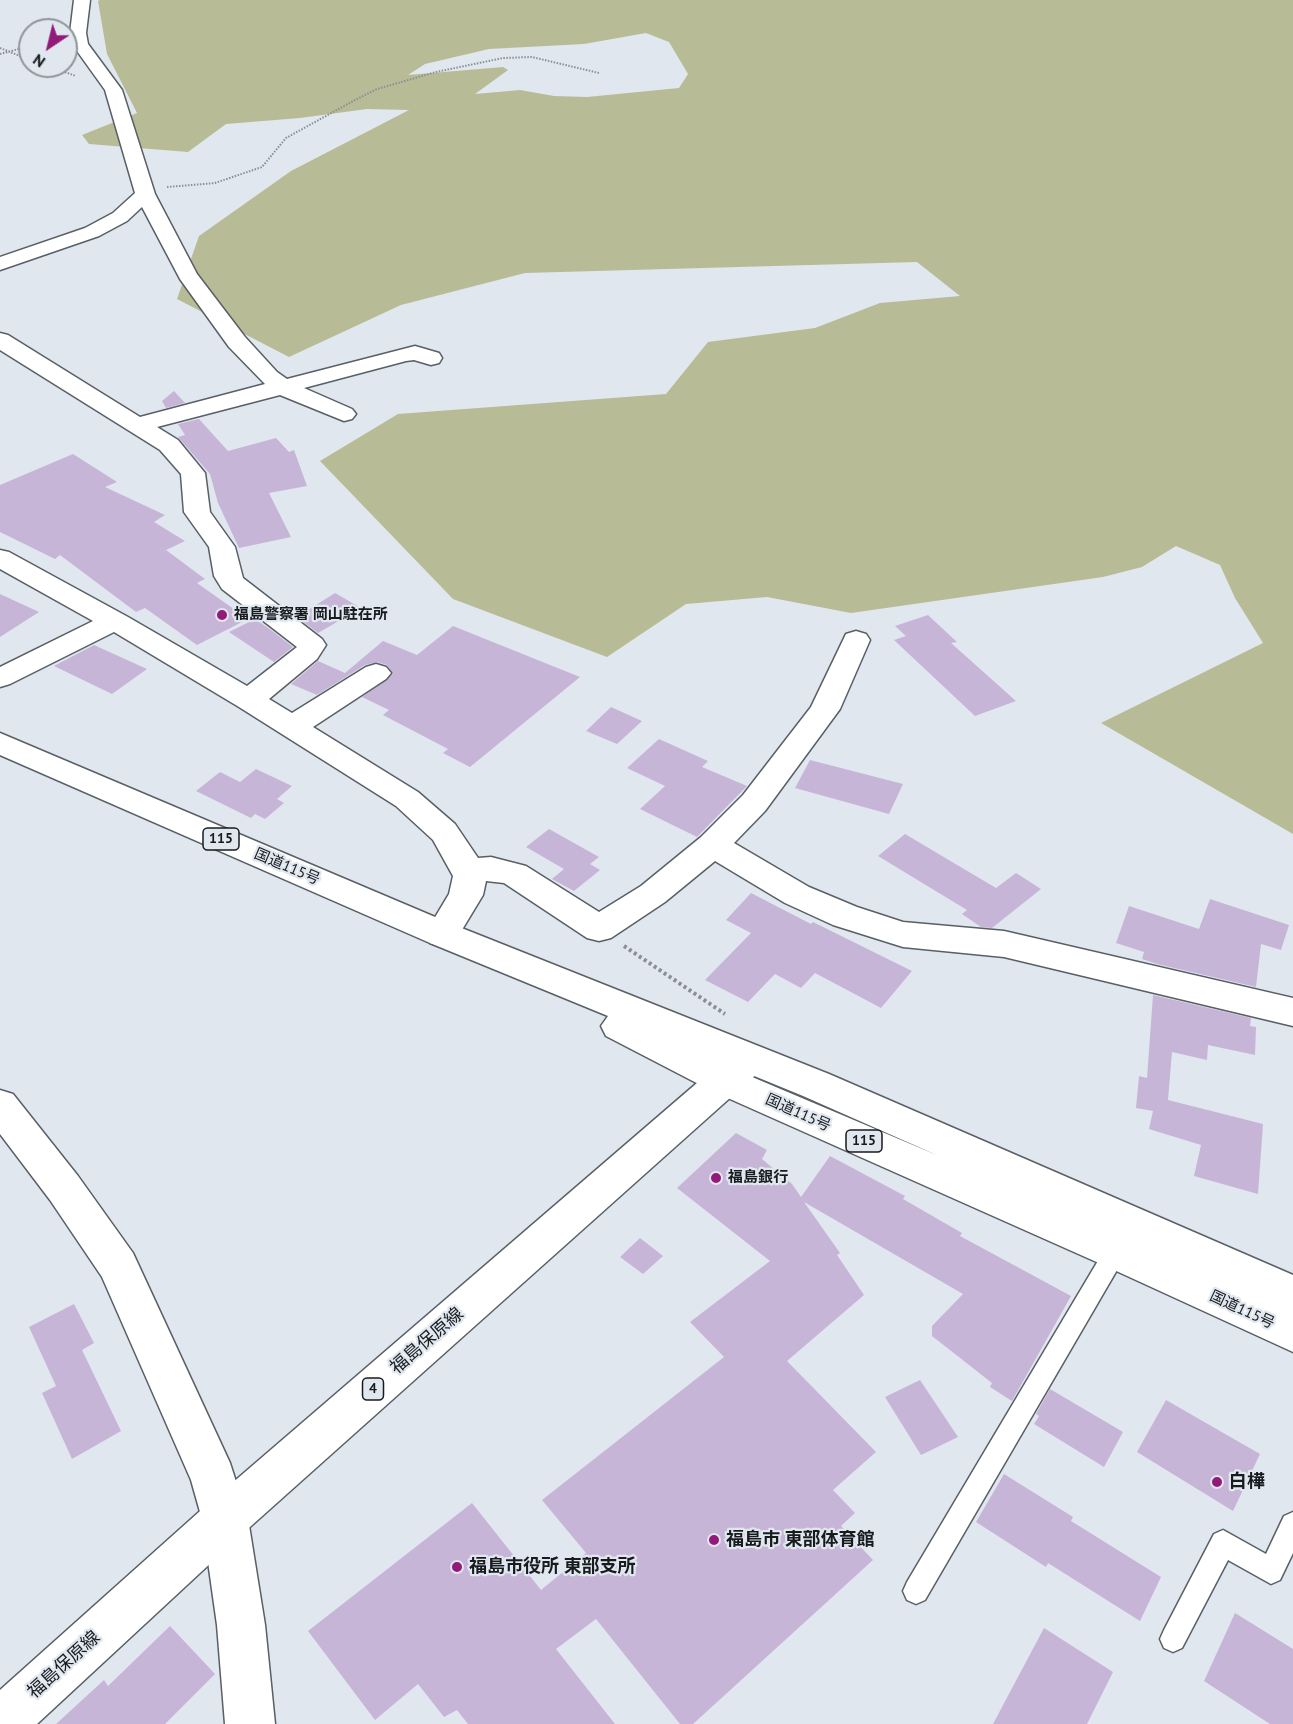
<!DOCTYPE html>
<html>
<head>
<meta charset="utf-8">
<style>
  body { margin:0 }
  #map { position:relative; width:1293px; height:1724px; overflow:hidden; background:#e0e7ef; font-family:"PT Sans",sans-serif }
  canvas { display:block }
  .north { position:absolute; left:18px; top:18px; width:60px; height:60px; box-sizing:border-box; background:#e0e7ef; border:2px solid #90959b; border-radius:50%; rotate:215deg; font-size:16px; font-weight:700; line-height:24px; text-align:center; color:#181b1e }
  .north::after { content:''; display:block; margin:auto; width:21px; height:27px; background:#921b79; clip-path:polygon(50% 0,100% 100%,50% 72%,0 100%) }
</style>
</head>
<body>
<div id="map">
<canvas width="1293" height="1724"></canvas>
<div class="north">N</div>
</div>
<script>
const g = document.querySelector('canvas').getContext('2d');
g.lineJoin = 'round';
function fill(path, color) { g.fillStyle = color; g.fill(path, 'evenodd'); }
const shape = rows => new Path2D(rows.map(r => 'M' + r).join(''));
function stroke(path, color, width, dash) { g.strokeStyle = color; g.lineWidth = width; g.lineCap = dash ? 'butt' : 'round'; g.setLineDash(dash || []); g.stroke(path); }
function drawText(font, color, halo, rows, align = 'center') {
  g.font = font + ' "PT Sans","Noto Sans JP",sans-serif'; g.lineWidth = 4.5; g.setLineDash([]); g.textBaseline = 'middle'; g.strokeStyle = halo; g.fillStyle = color; for (const [text, x, y, turn = 0] of rows) {
    g.save(); g.translate(x, y); g.rotate((+turn || 0) * Math.PI / 180); g.textAlign = isNaN(turn) ? turn : align; if (halo) g.strokeText(text, 0, 0); g.fillText(text, 0, 0); g.restore();
  }
}
fill(shape([
  [100,0,1293,0,1293,834,1101,723,1263,643,1235,598,1220,565,1176,546,1142,567,1103,577,851,613,767,597,686,604,607,657,453,599,320,461,398,414,666,394,708,342,815,328,880,303,960,296,917,262,525,273,401,305,289,357,177,299,199,236,291,171,409,110,367,109,300,118,226,124,188,152,89,144,82,135,137,113,107,54,98,1],
  [646,33,669,42,688,74,679,88,587,97,554,96,520,90,475,94,508,70,503,67,408,75,425,64,489,49,584,44]
]), '#b7bc96');
fill(shape([
  [174,391,185,403,166,408,162,401],
  [199,419,228,451,276,438,289,452,294,450,307,486,269,493,291,537,239,548,218,503,210,474,178,437,185,435,178,424],
  [73,454,117,482,105,487,165,515,154,522,185,541,166,550,205,579,197,583,248,619,197,645,145,608,136,612,60,555,55,559,0,532,0,485],
  [335,593,361,608,318,633,297,617],
  [0,594,39,612,0,637],
  [928,615,957,642,951,643,1016,701,975,716,894,640,906,636,895,626],
  [255,619,271,630,293,647,274,662,229,632],
  [453,626,580,677,470,767,443,753,448,749,383,715,389,710,362,697,393,674,387,665,377,662,365,665,317,695,291,684,318,661,345,673,383,641,417,655],
  [94,645,147,669,112,694,54,666],
  [611,707,642,721,617,744,586,731],
  [659,739,708,761,702,767,747,786,697,837,640,809,665,786,627,768],
  [810,760,903,784,889,814,795,788],
  [256,769,292,786,277,799,284,803,265,819,255,814,251,818,196,791,220,772,240,782],
  [549,829,599,857,590,864,600,870,574,891,552,879,564,869,526,847],
  [905,834,996,888,1016,873,1041,889,992,928,981,927,962,914,967,910,878,856],
  [751,893,811,924,813,922,912,971,881,1008,815,973,801,988,775,974,748,1002,705,980,751,933,726,920],
  [1210,899,1289,925,1281,950,1261,944,1256,987,1157,964,1142,959,1144,952,1116,943,1129,906,1199,929],
  [1153,995,1251,1018,1250,1026,1256,1027,1255,1055,1208,1045,1207,1060,1172,1052,1168,1100,1263,1124,1258,1194,1194,1176,1201,1145,1149,1129,1153,1111,1136,1108,1139,1076,1147,1078],
  [736,1133,767,1150,762,1159,792,1184,801,1197,830,1156,905,1196,903,1199,962,1233,960,1236,1071,1296,1012,1401,990,1387,992,1383,932,1336,932,1326,963,1294,804,1202,840,1253,837,1255,864,1295,787,1361,876,1452,833,1490,855,1513,841,1526,873,1560,693,1724,680,1724,596,1619,556,1649,615,1724,468,1724,457,1710,444,1717,418,1684,375,1720,308,1631,472,1503,541,1590,586,1553,542,1500,724,1357,690,1322,770,1261,677,1188],
  [640,1238,663,1256,643,1274,620,1257],
  [74,1304,94,1343,82,1350,121,1431,72,1459,42,1393,56,1386,29,1327],
  [920,1380,958,1437,921,1455,885,1397],
  [1050,1389,1123,1432,1104,1467,1034,1424,1039,1416,1036,1414],
  [1166,1400,1260,1454,1233,1511,1137,1452],
  [1004,1474,1073,1517,1071,1521,1161,1577,1140,1621,1048,1563,1046,1567,976,1522],
  [1235,1613,1293,1649,1293,1724,1270,1724,1204,1681],
  [170,1626,215,1674,165,1724,56,1724,104,1680,108,1686],
  [1044,1628,1113,1672,1087,1724,993,1724]
]), '#c7b5d8');
const service = shape([
  [1116,1241,1124,1244,1127,1251,1124,1258,925,1600,916,1604,907,1600,903,1591,907,1582,1108,1244,1116,1241],
  [1293,1512,1293,1553,1280,1580,1271,1584,1228,1560,1182,1648,1173,1652,1164,1648,1160,1639,1164,1630,1214,1534,1223,1530,1266,1554,1284,1516,1293,1512]
]);
const minor = shape([
  [74,0,90,0,86,33,88,44,122,90,155,194,197,274,245,337,277,372,287,379,415,346,439,353,442,358,439,363,431,365,414,360,406,361,304,388,352,409,356,414,352,419,344,421,280,395,157,427,178,440,205,473,210,512,235,547,243,578,322,639,326,645,317,659,269,699,292,713,366,667,376,664,386,667,391,673,386,679,313,727,418,792,455,824,478,858,491,857,526,866,599,912,641,886,701,837,743,795,811,707,846,634,856,631,866,634,870,640,840,709,765,811,734,843,809,887,857,907,903,922,1004,931,1293,998,1293,1026,1004,957,903,947,833,925,785,903,715,861,665,902,611,938,599,941,587,938,504,883,486,881,483,895,454,943,442,947,430,943,425,934,449,894,453,876,433,840,396,806,239,707,114,632,10,684,0,687,0,667,93,621,0,569,0,550,9,552,128,617,247,686,297,647,222,589,214,576,209,547,184,512,181,474,160,450,0,350,0,333,8,335,140,417,265,384,229,347,180,279,142,207,127,221,99,236,0,270,0,257,85,228,113,213,135,193,105,90,72,44,70,33,74,0],
  [0,1090,13,1094,78,1176,133,1253,230,1463,248,1519,265,1625,275,1724,225,1724,217,1625,202,1519,191,1480,102,1277,50,1200,0,1134,0,1090]
]);
const primary = shape([
  [746,1047,759,1052,765,1062,759,1072,241,1535,37,1724,0,1724,0,1690,209,1503,733,1052,746,1047]
]);
const trunk = shape([
  [0,733,454,925,829,1074,1293,1275,1293,1352,1101,1264,712,1091,606,1036,601,1026,608,1016,430,943,0,755,0,733],
  [725,1064,803,1096,939,1156,738,1071,725,1064]
]);
stroke(service, '#585f65', 3);
stroke(minor, '#585f65', 3);
stroke(primary, '#585f65', 3);
stroke(trunk, '#585f65', 3);
stroke(shape([
  [0,48,30,60],
  [0,54,30,46],
  [48,66,76,76],
  [167,187,215,183,262,167,286,138,355,100,377,89,436,72,503,58,532,57,599,73]
]), '#8a8f95', 2, [1.5, 1.5]);
stroke(shape([
  [624,946,725,1014]
]), '#8a8f95', 4, [3, 3]);
fill(service, '#fff');
fill(minor, '#fff');
fill(primary, '#fff');
fill(trunk, '#fff');
for (const [x, y, r, color] of [
  [222,615,6,"#921b79"],
  [716,1178,6,"#921b79"],
  [1217,1482,6,"#921b79"],
  [714,1540,6,"#921b79"],
  [457,1567,6,"#921b79"]
]) { const dot = new Path2D(); dot.arc(x, y, r, 0, 2 * Math.PI); g.fillStyle = color; g.fill(dot); stroke(dot, '#e0e7ef', 2); }
for (const [x, y, w] of [
  [221,839,36],
  [864,1141,36],
  [373,1389,21]
]) { const box = new Path2D(); box.roundRect(x - w / 2, y - 11, w, 22, 4.5); g.fillStyle = '#e0e7ef'; g.fill(box); stroke(box, '#181b1e', 1.5); }
drawText('bold 14px', '#181b1e', null, [
  ["115",221,839],
  ["115",864,1141],
  ["4",373,1389]
]);
drawText('bold 15px', '#181b1e', '#e0e7ef', [
  ["福島警察署 岡山駐在所",234,615],
  ["福島銀行",728,1178]
], 'left');
drawText('15px', '#181b1e', '#e0e7ef', [
  ["国道115号",287,867,23],
  ["国道115号",798,1113,24],
  ["国道115号",1242,1310,25]
]);
drawText('18px', '#181b1e', '#e0e7ef', [
  ["福島保原線",427,1341,-41],
  ["福島保原線",64,1665,-42]
]);
drawText('bold 18px', '#181b1e', '#e0e7ef', [
  ["白樺",1229,1482],
  ["福島市 東部体育館",726,1540],
  ["福島市役所 東部支所",469,1567]
], 'left');
</script>
</body>
</html>
